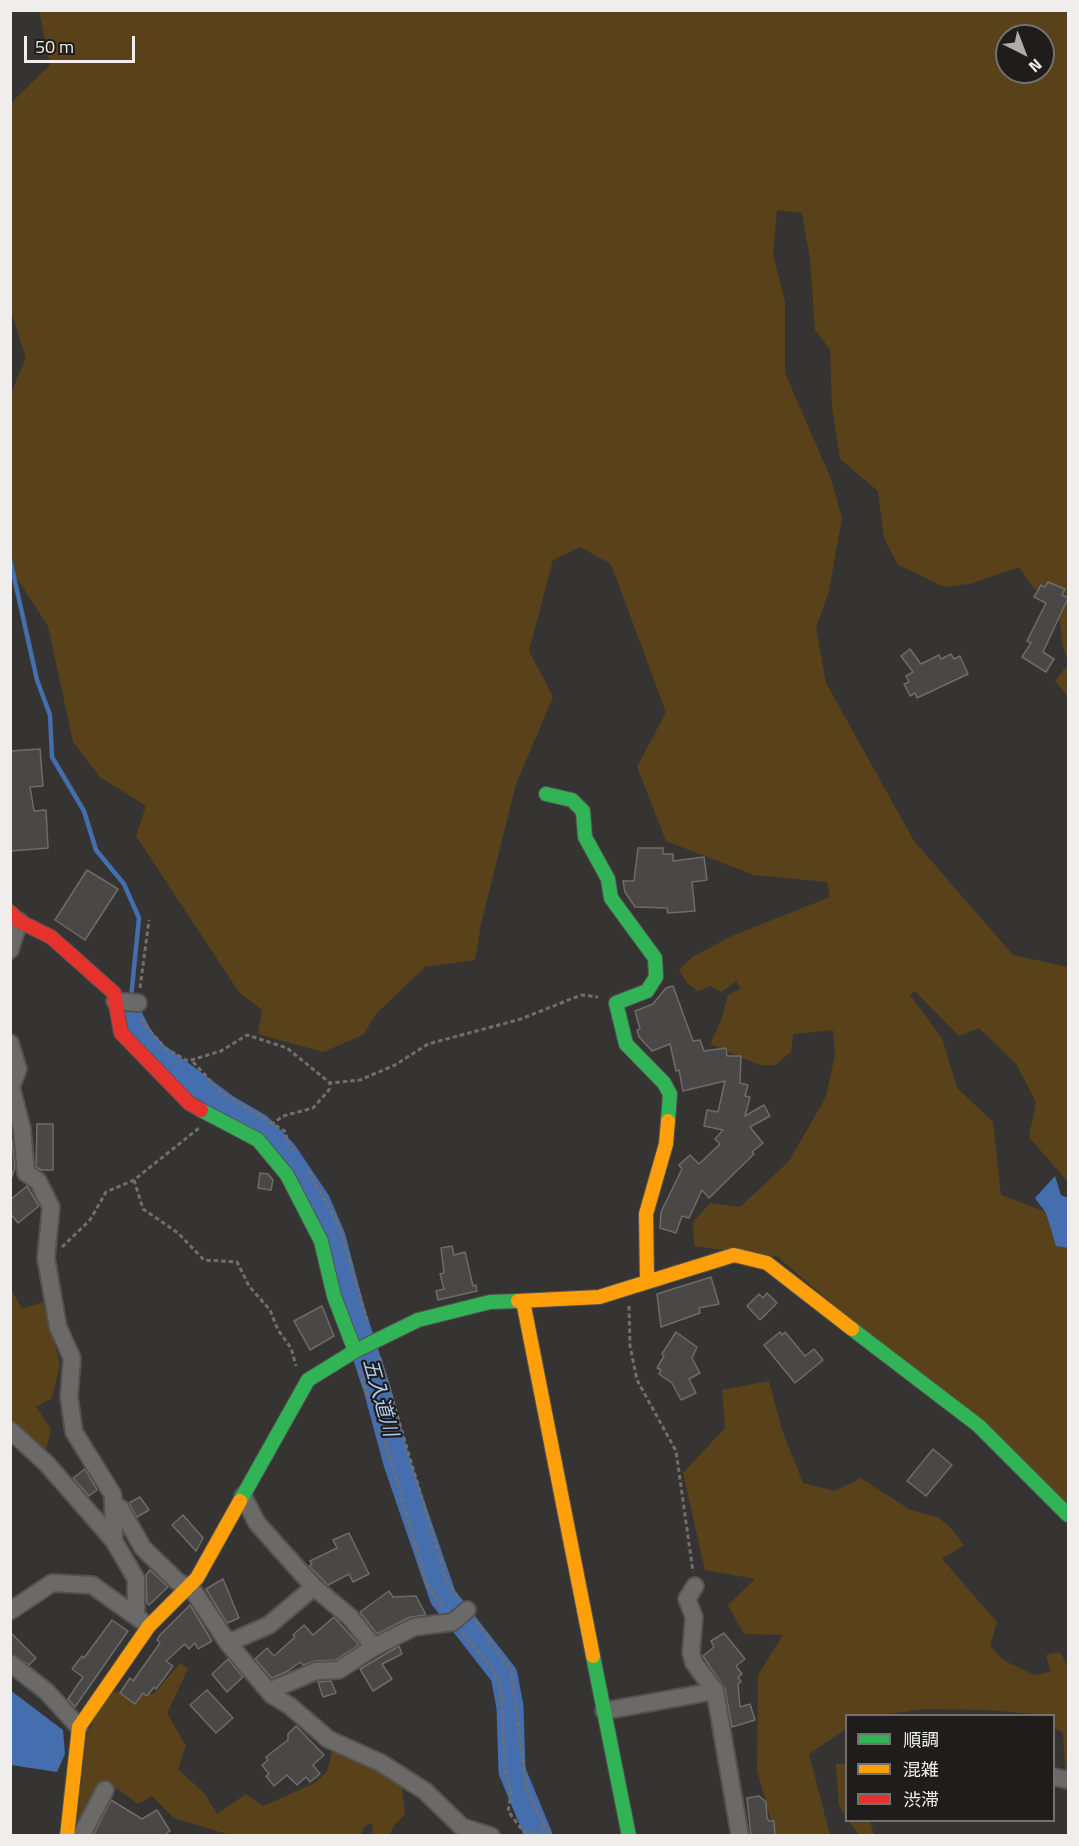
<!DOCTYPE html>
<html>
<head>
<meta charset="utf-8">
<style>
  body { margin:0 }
  #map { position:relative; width:1079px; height:1846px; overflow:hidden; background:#363432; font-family:"Titillium Web","Noto Sans JP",sans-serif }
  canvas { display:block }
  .frame { position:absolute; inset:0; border:12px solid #f0eeec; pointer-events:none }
  .legend { position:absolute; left:845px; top:1714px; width:210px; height:108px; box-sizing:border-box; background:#1e1d1b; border:2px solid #72716f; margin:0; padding:8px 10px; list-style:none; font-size:18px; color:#f0eeec }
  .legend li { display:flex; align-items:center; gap:12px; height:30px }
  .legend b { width:30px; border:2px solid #72716f }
  .north { position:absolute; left:995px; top:24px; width:60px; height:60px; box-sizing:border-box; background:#1e1d1b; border:2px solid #72716f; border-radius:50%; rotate:138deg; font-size:16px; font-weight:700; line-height:24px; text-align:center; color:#f0eeec }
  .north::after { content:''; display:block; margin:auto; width:21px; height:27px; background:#afadab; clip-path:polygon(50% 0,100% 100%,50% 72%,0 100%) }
  .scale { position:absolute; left:24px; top:36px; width:111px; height:27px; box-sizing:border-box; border:3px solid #f0eeec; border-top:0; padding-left:8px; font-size:18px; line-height:21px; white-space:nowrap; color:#f0eeec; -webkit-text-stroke:4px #1e1d1b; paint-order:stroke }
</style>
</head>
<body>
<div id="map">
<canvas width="1079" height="1846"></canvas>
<div class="frame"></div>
<ul class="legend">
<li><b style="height:8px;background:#30b455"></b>順調</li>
<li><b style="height:8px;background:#ff9f0a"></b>混雑</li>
<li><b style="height:8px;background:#e5322d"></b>渋滞</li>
</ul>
<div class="north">N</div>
<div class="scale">50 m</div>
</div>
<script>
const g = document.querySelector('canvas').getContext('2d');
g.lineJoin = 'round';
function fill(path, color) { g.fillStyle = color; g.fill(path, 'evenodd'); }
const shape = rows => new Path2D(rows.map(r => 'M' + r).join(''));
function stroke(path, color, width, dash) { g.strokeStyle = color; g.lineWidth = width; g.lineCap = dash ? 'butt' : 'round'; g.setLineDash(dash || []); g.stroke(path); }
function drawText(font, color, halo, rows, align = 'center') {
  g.font = font + ' "Titillium Web","Noto Sans JP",sans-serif'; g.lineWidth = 4.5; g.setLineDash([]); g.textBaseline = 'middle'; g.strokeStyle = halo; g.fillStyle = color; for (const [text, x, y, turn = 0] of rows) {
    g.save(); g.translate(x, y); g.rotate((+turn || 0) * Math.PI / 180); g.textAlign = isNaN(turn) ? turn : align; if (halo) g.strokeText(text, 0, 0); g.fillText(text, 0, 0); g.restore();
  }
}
fill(shape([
  [39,11,1068,11,1068,662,1063,646,1059,618,1065,593,1046,584,1035,590,1019,567,970,584,945,587,898,565,884,538,878,491,840,459,832,407,830,349,815,330,810,259,802,213,777,210,773,255,785,301,785,373,831,479,842,518,829,591,816,628,826,683,914,841,1013,955,1068,967,1068,1182,1029,1137,1036,1102,1016,1064,979,1028,959,1036,915,991,910,995,942,1038,957,1088,993,1122,1001,1195,1046,1212,1056,1246,1068,1248,1068,1506,778,1257,694,1246,693,1222,710,1203,740,1207,789,1161,826,1097,835,1055,833,1030,793,1034,791,1052,775,1065,759,1065,710,1044,721,1021,728,995,741,988,736,981,721,992,710,986,698,991,687,983,679,970,692,957,734,935,830,897,827,882,754,875,666,841,637,767,666,712,611,564,580,547,553,560,529,651,553,697,516,784,481,924,475,960,425,967,376,1014,363,1035,323,1052,258,1034,262,1010,239,992,136,836,146,806,100,777,73,742,48,626,11,569,11,393,26,358,11,311,11,103,50,65],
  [1007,36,1043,36,1043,72,1007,72],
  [1068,664,1068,697,1055,681],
  [10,1287,22,1309,43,1302,60,1364,52,1398,36,1407,51,1429,46,1450,11,1432],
  [769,1381,782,1430,803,1483,835,1491,861,1478,910,1510,937,1517,949,1526,964,1545,942,1559,997,1622,990,1646,1003,1660,1034,1675,1051,1672,1046,1655,1060,1652,1068,1666,1068,1771,1065,1770,1063,1733,1054,1728,1054,1716,988,1710,923,1709,885,1715,846,1716,846,1729,809,1754,830,1835,775,1835,757,1770,758,1675,783,1635,744,1634,728,1605,755,1579,705,1570,683,1473,725,1428,722,1390],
  [180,1663,188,1669,167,1713,186,1746,178,1769,204,1793,217,1814,246,1794,263,1806,315,1783,327,1772,334,1744,401,1781,405,1814,393,1827,390,1835,373,1835,372,1823,364,1827,362,1835,230,1835,174,1818,152,1796,138,1804,118,1789,101,1783,76,1832,86,1738,105,1691,154,1694],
  [836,1764,846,1764,846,1817,839,1805],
  [849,1821,870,1821,874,1835,859,1835]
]), '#59421a');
fill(shape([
  [1055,1176,1061,1195,1068,1198,1068,1248,1056,1246,1046,1213,1035,1198],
  [10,1690,63,1730,65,1754,57,1772,11,1765]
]), '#446eae');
stroke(shape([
  [10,559,37,680,50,715,52,757,84,811,96,850,124,884,139,918,131,998]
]), '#446eae', 4.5);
stroke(shape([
  [129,1017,141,1040,155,1055,228,1109,259,1127,284,1153,317,1202,332,1237,352,1313,377,1389,397,1463,443,1597,504,1675,510,1707,512,1771,539,1836]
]), '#446eae', 27);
const building = shape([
  [1048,582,1065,589,1062,595,1068,598,1043,652,1054,659,1046,672,1022,657,1031,643,1027,641,1046,603,1034,597,1041,585,1045,587,1048,582],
  [910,649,921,664,939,655,941,659,951,654,954,659,960,656,968,674,917,698,915,693,910,696,904,684,909,682,906,676,913,672,901,656,910,649],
  [40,749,43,786,30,787,34,811,46,810,48,848,10,851,10,751,40,749],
  [638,848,663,848,663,854,673,854,673,861,704,857,707,880,692,882,695,911,668,913,667,908,635,907,625,892,623,881,634,881,638,848],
  [87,870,118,889,85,940,55,920,87,870],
  [673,986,693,1041,700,1040,704,1051,726,1048,727,1056,741,1056,740,1083,748,1085,745,1096,750,1097,745,1116,764,1105,770,1116,750,1127,763,1143,752,1152,754,1154,709,1198,702,1190,689,1218,682,1216,676,1233,660,1228,661,1212,682,1169,679,1165,690,1155,699,1164,720,1144,715,1139,723,1130,704,1126,707,1110,718,1112,725,1081,683,1091,679,1070,676,1071,670,1044,652,1051,639,1037,637,1030,640,1029,635,1011,653,1004,666,988,673,986],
  [37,1124,53,1124,53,1170,41,1170,36,1167,37,1124],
  [12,1140,15,1168,12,1177,10,1142,12,1140],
  [260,1173,268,1174,273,1180,271,1190,258,1188,260,1173],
  [27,1186,39,1206,18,1223,10,1213,10,1200,27,1186],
  [452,1246,454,1255,465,1252,473,1286,476,1285,477,1291,438,1300,436,1291,444,1289,440,1274,444,1273,441,1248,452,1246],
  [711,1277,719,1304,699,1308,700,1313,661,1327,657,1294,711,1277],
  [767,1293,777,1303,760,1320,747,1306,759,1294,763,1298,767,1293],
  [322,1306,334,1336,310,1350,294,1321,322,1306],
  [676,1332,697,1347,692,1358,700,1373,689,1379,696,1393,681,1400,672,1383,659,1374,661,1370,657,1368,664,1356,662,1354,676,1332],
  [780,1332,782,1335,785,1332,805,1356,814,1349,823,1360,795,1383,764,1345,780,1332],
  [933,1449,952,1465,926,1496,907,1481,933,1449],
  [85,1469,97,1490,89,1496,73,1478,85,1469],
  [140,1497,149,1510,137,1517,129,1503,140,1497],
  [183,1515,203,1538,196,1551,172,1525,183,1515],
  [349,1533,369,1574,353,1582,349,1574,328,1585,309,1566,312,1564,310,1561,337,1548,333,1540,349,1533],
  [150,1570,168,1587,149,1605,147,1603,146,1575,150,1570],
  [223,1579,239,1618,227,1623,206,1589,223,1579],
  [389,1591,393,1597,416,1596,426,1615,410,1617,377,1634,360,1612,389,1591],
  [190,1605,212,1641,198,1649,195,1643,189,1649,185,1644,166,1661,173,1666,156,1689,154,1687,147,1696,143,1693,135,1704,120,1693,130,1678,133,1681,160,1643,157,1640,160,1635,190,1605],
  [334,1617,359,1645,336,1660,315,1661,303,1665,300,1662,288,1671,272,1678,255,1659,267,1648,274,1656,295,1637,293,1635,304,1625,313,1635,334,1617],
  [112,1620,128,1631,75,1707,68,1699,83,1677,72,1669,82,1656,84,1658,112,1620],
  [10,1632,36,1658,29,1665,10,1653,10,1632],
  [724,1633,745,1659,736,1666,742,1674,738,1677,741,1682,738,1684,740,1707,750,1704,755,1720,732,1727,725,1689,703,1656,714,1647,711,1641,724,1633],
  [399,1646,402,1654,382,1664,392,1679,373,1691,360,1669,399,1646],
  [228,1659,243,1677,227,1692,212,1674,228,1659],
  [331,1681,336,1693,323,1697,318,1682,331,1681],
  [207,1690,233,1718,216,1733,190,1705,207,1690],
  [296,1726,324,1755,313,1765,320,1774,310,1782,306,1777,297,1785,287,1775,274,1786,266,1776,269,1774,262,1765,268,1760,266,1757,288,1740,288,1734,296,1726],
  [759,1796,766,1802,767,1818,769,1821,774,1821,775,1836,751,1836,747,1798,759,1796],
  [111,1800,142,1819,157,1810,170,1831,163,1836,93,1836,111,1800]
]);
fill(building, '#4a4847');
stroke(building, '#6d6c6a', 1.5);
const street = shape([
  [10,950,19,921],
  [115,1001,138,1003],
  [10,1043,18,1069,12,1085],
  [10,1083,22,1129,26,1173,38,1181,51,1207,46,1258,58,1327,72,1358,69,1397,74,1432,113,1495,114,1541],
  [10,1430,47,1464,114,1541,136,1579,136,1616],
  [243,1496,257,1523,314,1587,350,1617,374,1647],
  [115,1506,120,1508,143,1548,177,1581,194,1592,228,1643,272,1695,290,1706,328,1739,381,1763,425,1791,462,1827,491,1836],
  [695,1586,687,1599,694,1617,691,1653,694,1663,715,1691,740,1836],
  [10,1611,52,1583,92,1585,141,1620],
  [228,1643,269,1625,314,1587],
  [10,1663,46,1691,79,1727],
  [269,1691,316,1671,339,1670,374,1647,414,1627,453,1622,467,1610],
  [604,1711,715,1691],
  [1054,1777,1068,1780],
  [81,1836,105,1790]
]);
const fast = shape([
  [546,794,572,800,583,811,585,837,608,879,611,898,655,958,656,977,647,991,616,1003,626,1044,664,1083,670,1094,668,1121],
  [201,1110,258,1140,287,1175,321,1241,334,1296,355,1351],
  [852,1329,979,1426,1068,1515],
  [240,1501,308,1380,355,1351,418,1320,490,1302,518,1301],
  [593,1656,629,1836]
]);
const slow = shape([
  [647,1280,646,1214,666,1144,668,1121],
  [518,1301,599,1297,734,1255,767,1263,852,1329],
  [523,1301,593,1656],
  [67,1836,79,1727,149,1626,197,1578,240,1501]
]);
const jam = shape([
  [10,912,19,921,51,937,114,993,121,1033,189,1103,201,1110]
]);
stroke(street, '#545351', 20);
stroke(fast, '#545351', 16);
stroke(slow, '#545351', 16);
stroke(jam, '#545351', 16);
stroke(shape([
  [140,988,149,920],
  [142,1018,144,1024,165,1048,188,1061,221,1051,247,1035,287,1048,330,1083,360,1080,395,1065,428,1044,521,1019,581,995,598,997],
  [193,1062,222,1093,286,1132,287,1142,294,1151],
  [271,1125,283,1116,313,1108,329,1090,330,1083],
  [308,1171,338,1223,368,1323],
  [134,1180,143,1209,178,1233,204,1260,237,1262,249,1286,270,1310,278,1330,291,1348,296,1366],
  [62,1247,90,1220,106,1192,134,1180,199,1128],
  [629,1306,630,1346,637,1380,676,1451,693,1572],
  [380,1358,447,1582,459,1599],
  [360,1370,366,1392,375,1407,427,1584,444,1609],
  [476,1621,511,1670,527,1790,550,1836],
  [462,1633,492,1668,501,1687,505,1770,511,1794,508,1811,526,1835],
  [526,1836,545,1826]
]), '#706f6e', 3, [4.5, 3]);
stroke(street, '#6b6a68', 16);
stroke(fast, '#30b455', 14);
stroke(slow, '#ff9f0a', 14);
stroke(jam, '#e5322d', 14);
drawText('italic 20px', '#afc9ef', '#1e1d1b', [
  ["五入道川",379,1398,74]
]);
</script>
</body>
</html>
